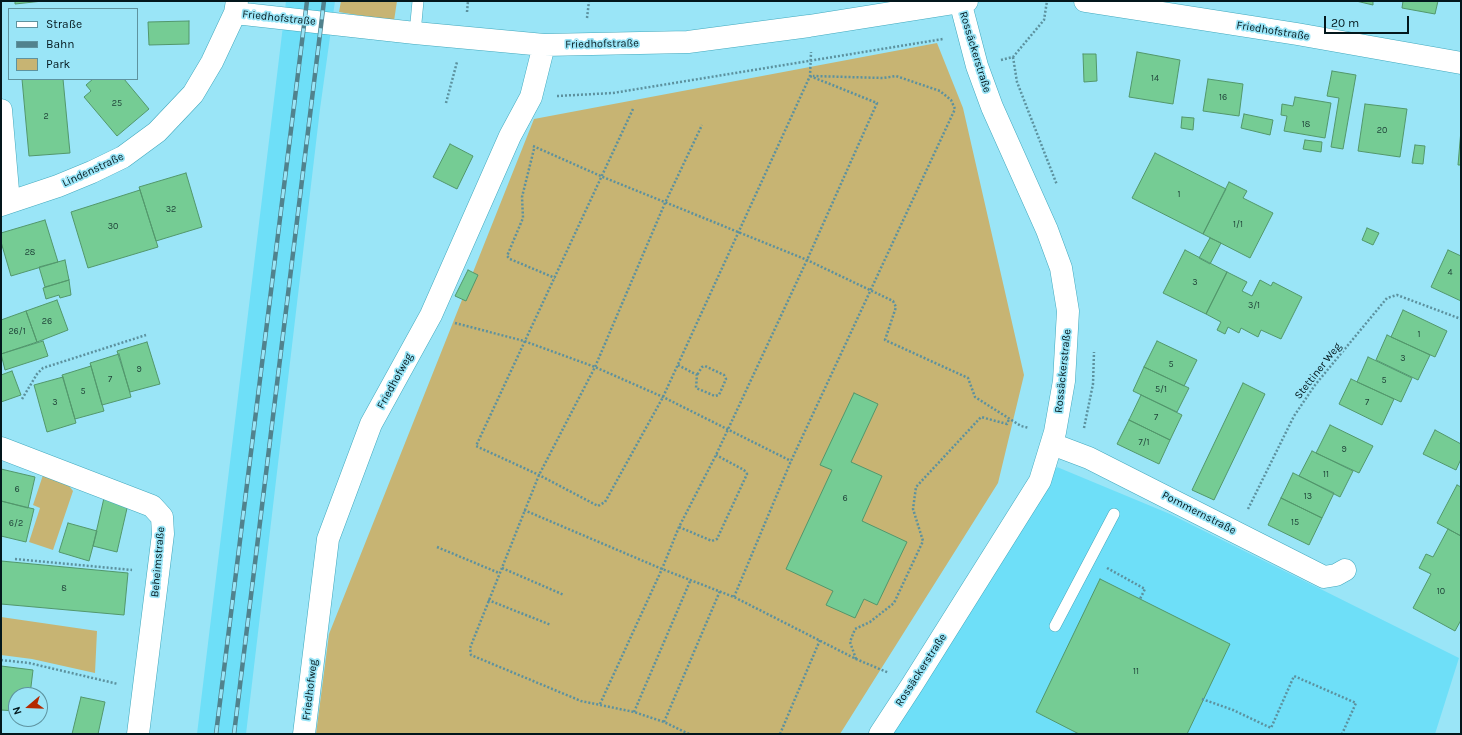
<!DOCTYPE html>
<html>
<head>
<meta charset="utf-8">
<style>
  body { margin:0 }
  #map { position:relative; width:1462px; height:735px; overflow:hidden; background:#9ae5f7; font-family:Karla,sans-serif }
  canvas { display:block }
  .frame { position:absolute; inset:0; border:2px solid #03171c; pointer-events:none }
  .legend { position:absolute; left:8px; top:8px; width:130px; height:72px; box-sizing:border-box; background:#9ae5f7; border:1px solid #5e939f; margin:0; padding:5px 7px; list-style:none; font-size:12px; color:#03171c }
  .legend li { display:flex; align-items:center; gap:8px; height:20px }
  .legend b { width:20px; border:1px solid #5e939f }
  .north { position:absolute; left:8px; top:687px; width:40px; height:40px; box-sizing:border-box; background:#9ae5f7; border:1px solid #5e939f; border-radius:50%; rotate:251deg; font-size:11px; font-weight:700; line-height:16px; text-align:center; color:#03171c }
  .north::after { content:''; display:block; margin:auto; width:14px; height:18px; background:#b42900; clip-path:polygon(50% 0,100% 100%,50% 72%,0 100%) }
  .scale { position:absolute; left:1324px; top:16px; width:85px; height:18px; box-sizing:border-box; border:2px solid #03171c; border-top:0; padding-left:5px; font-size:12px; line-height:14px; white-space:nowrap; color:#03171c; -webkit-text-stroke:3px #9ae5f7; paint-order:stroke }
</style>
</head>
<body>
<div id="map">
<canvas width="1462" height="735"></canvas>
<div class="frame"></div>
<ul class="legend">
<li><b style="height:5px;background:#fff"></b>Straße</li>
<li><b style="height:5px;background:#51828d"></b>Bahn</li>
<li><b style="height:11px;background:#c7b473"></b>Park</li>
</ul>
<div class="north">N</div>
<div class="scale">20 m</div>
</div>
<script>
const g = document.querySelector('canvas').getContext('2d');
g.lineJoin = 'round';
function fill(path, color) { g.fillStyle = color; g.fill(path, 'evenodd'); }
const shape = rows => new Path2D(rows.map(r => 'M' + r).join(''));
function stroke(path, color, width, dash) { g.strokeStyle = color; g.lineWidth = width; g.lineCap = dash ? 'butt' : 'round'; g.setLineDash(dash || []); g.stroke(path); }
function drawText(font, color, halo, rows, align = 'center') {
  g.font = font + ' Karla,sans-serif'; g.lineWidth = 3.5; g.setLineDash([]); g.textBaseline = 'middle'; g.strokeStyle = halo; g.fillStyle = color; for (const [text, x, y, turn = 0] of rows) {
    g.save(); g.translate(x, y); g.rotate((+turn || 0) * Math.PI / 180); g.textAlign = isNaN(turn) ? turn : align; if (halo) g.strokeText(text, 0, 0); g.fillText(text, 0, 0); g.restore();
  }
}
fill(shape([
  [286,1,335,1,320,109,246,734,197,734],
  [1057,467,1170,514,1459,658,1435,734,889,734]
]), '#6edff8');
fill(shape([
  [341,1,397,1,394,21,339,12],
  [937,43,963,108,1024,375,998,483,840,734,316,734,329,634,534,119],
  [43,475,67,483,73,491,53,550,29,542,40,508,33,505],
  [1,617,97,631,95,673,32,659,1,655]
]), '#c7b473');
const building = shape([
  [15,1,43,1,15,4,15,1],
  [1356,1,1373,1,1373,5,1356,1],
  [1403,1,1438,1,1435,14,1402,8,1403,1],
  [189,21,189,44,149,45,148,22,189,21],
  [1137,52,1180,60,1173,104,1129,97,1137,52],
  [1083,54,1096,54,1097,81,1084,82,1083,54],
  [1332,71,1356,75,1343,149,1331,147,1339,98,1327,96,1332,71],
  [22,79,63,79,70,153,29,156,22,79],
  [93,79,124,79,149,109,117,136,84,97,91,91,86,85,93,79],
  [1208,79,1243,84,1239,116,1203,111,1208,79],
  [1295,97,1331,103,1325,138,1284,131,1287,116,1281,115,1282,104,1293,106,1295,97],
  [1365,104,1407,109,1400,157,1358,151,1365,104],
  [1244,114,1273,120,1270,135,1241,128,1244,114],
  [1182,117,1194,118,1193,130,1181,128,1182,117],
  [1461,130,1461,165,1458,165,1461,130],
  [1305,140,1322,142,1321,152,1303,149,1305,140],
  [450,144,473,156,457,189,433,177,450,144],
  [1415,145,1425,146,1423,164,1412,163,1415,145],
  [1155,153,1226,189,1203,234,1132,198,1155,153],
  [186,173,202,227,156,241,139,187,186,173],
  [1229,182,1247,191,1243,198,1273,213,1250,258,1203,234,1229,182],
  [140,190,158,247,88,268,71,212,140,190],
  [45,220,58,262,11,276,1,242,1,233,45,220],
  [1367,228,1379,233,1373,245,1362,240,1367,228],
  [1210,238,1221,243,1210,264,1199,258,1210,238],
  [1185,250,1227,272,1206,314,1163,293,1185,250],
  [1448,250,1461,256,1461,301,1431,287,1448,250],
  [65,260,69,280,45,287,39,267,65,260],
  [468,270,478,275,466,301,455,296,468,270],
  [1227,272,1247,282,1242,291,1252,296,1260,280,1271,286,1273,282,1302,297,1281,339,1261,330,1258,337,1241,328,1239,333,1228,327,1225,334,1217,330,1221,322,1206,314,1227,272],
  [69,280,71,295,60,298,59,295,46,299,43,288,69,280],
  [57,300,68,330,37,342,26,311,57,300],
  [1403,310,1447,331,1435,357,1391,337,1403,310],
  [26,311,37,342,1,354,1,320,26,311],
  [1387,335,1430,355,1418,380,1376,360,1387,335],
  [43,341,48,356,5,370,1,354,43,341],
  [1157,341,1197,360,1184,386,1144,367,1157,341],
  [147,342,160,384,130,392,117,351,147,342],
  [119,354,131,397,102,405,90,363,119,354],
  [1368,357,1412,378,1401,402,1357,382,1368,357],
  [91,366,104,411,75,419,62,375,91,366],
  [1144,367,1189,388,1177,412,1133,391,1144,367],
  [12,371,21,395,1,402,1,375,12,371],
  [63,377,76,423,47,432,34,385,63,377],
  [1351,379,1394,399,1382,425,1339,404,1351,379],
  [1243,383,1265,394,1214,500,1192,490,1243,383],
  [854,393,878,404,851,462,882,476,862,521,907,542,877,605,864,599,855,618,826,605,833,591,786,569,832,470,820,465,854,393],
  [1141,395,1182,415,1170,440,1129,420,1141,395],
  [1129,420,1170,440,1159,464,1117,444,1129,420],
  [1330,425,1373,446,1359,473,1316,453,1330,425],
  [1435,430,1461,444,1461,459,1456,470,1423,454,1435,430],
  [1312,451,1353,471,1340,497,1299,476,1312,451],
  [1,469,35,477,28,508,1,501,1,469],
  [1293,473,1334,493,1322,518,1281,498,1293,473],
  [1457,485,1461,487,1461,536,1437,523,1457,485],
  [104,498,128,504,117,552,93,546,104,498],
  [1281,498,1322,518,1309,545,1268,525,1281,498],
  [1,501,34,509,26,542,1,536,1,501],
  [68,523,97,531,89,561,59,552,68,523],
  [1448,529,1461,536,1461,620,1455,631,1413,608,1431,574,1419,568,1426,554,1433,557,1448,529],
  [1,561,128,573,124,615,1,604,1,561],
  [1100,579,1230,644,1187,734,1079,734,1036,712,1100,579],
  [1,666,33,670,30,695,16,695,16,711,1,710,1,666],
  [81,697,105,702,98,734,72,734,81,697]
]);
fill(building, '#75cc94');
stroke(building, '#52976b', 1);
const lane = shape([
  [415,33,418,1],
  [1055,626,1114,514]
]);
const street = shape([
  [1085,1,1297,34,1461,63],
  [235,13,415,33,544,45,688,42,809,26,967,1],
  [1,110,9,202],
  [1,205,58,186,92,172,123,157,157,132,193,94,212,62,235,13,237,1],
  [1052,444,1089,458,1324,577,1336,575,1345,570],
  [1,448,152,506,162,517,163,534,138,734],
  [304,734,328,539,371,424,431,315,510,136,531,97,544,45],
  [880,734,912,685,1040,481,1055,432,1064,381,1068,311,1061,268,1047,230,992,107,977,66,960,1]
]);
stroke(lane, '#41a8bd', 12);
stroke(street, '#41a8bd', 23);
stroke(shape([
  [467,12,468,1],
  [587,18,589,1],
  [1013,57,1017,82,1057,185],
  [1001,60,1013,57,1044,20,1047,1],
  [557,96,613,93,943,39],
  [446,103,457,62],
  [633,109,476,446,539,475,598,506,605,502,663,397,810,76,811,52],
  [533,146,603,177,807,260,893,301,896,307,885,340,968,378,975,397,1021,426,1029,428],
  [534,149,522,197,523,218,507,256,510,259,555,278],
  [455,323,524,341,595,367,663,397,791,461],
  [678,365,697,375,696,388,715,396,719,395,726,379,724,375,705,366,702,367,697,375],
  [22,399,37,374,43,368,146,335],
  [1084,428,1093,384,1094,352],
  [1248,509,1294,416,1315,385,1387,298,1397,295,1461,319],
  [524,510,662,569,734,597,856,659,889,673],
  [679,527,712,541,717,539,747,474,744,470,716,455],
  [437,547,499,573],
  [15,559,132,570],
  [502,568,564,595],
  [1107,568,1145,589,1140,599],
  [734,597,791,461,955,109,951,100,940,91,896,76,883,78,813,76],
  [488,600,551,625],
  [856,659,850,642,855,629,870,622,894,603,923,541,913,509,916,487,981,417,1007,424,1009,419],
  [1,660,29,663,118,684],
  [1202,699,1233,710,1271,728,1294,676,1356,703,1342,734],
  [600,704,662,569,679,527,716,455,807,260,877,103,810,76],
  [634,712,691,579],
  [664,722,720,591],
  [689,734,664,722,634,712,581,701,471,655,470,648,539,475,595,367,665,203,702,125],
  [780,734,820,640]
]), '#5c919e', 2.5, [2, 2]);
stroke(lane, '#fff', 11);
stroke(street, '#fff', 22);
const rail = shape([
  [216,734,307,1],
  [234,734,324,1]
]);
stroke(rail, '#51828d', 4.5);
stroke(rail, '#9ae5f7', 3, [9]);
drawText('9px', '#20443a', null, [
  ["14",1155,78],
  ["16",1223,97],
  ["25",117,103],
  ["2",46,116],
  ["18",1306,124],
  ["20",1382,130],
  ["1",1179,194],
  ["32",171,209],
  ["1/1",1238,224],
  ["30",113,226],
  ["28",30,252],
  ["4",1450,272],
  ["3",1195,282],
  ["3/1",1254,305],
  ["26",47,321],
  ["26/1",17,331],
  ["1",1419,334],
  ["3",1403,358],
  ["5",1171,364],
  ["9",139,369],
  ["7",110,379],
  ["5",1384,380],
  ["5/1",1161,389],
  ["5",83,391],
  ["3",55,402],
  ["7",1367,402],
  ["7",1156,417],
  ["7/1",1144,442],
  ["9",1344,449],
  ["11",1326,474],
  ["6",17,489],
  ["13",1308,496],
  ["6",845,498],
  ["15",1295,522],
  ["6/2",16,523],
  ["8",64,588],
  ["10",1441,591],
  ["11",1136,671]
]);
drawText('11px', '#03171c', '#9ae5f7', [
  ["Friedhofstraße",279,18,6],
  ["Friedhofstraße",1273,31,9],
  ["Friedhofstraße",602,44,-1],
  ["Rossäckerstraße",975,52,73],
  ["Lindenstraße",93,170,-25],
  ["Rossäckerstraße",1063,371,-84],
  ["Stettiner Weg",1318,371,-52],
  ["Friedhofweg",395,381,-61],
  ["Pommernstraße",1199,513,27],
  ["Beheimstraße",158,562,-85],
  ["Rossäckerstraße",921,670,-57],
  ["Friedhofweg",310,690,-83]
]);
</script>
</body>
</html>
